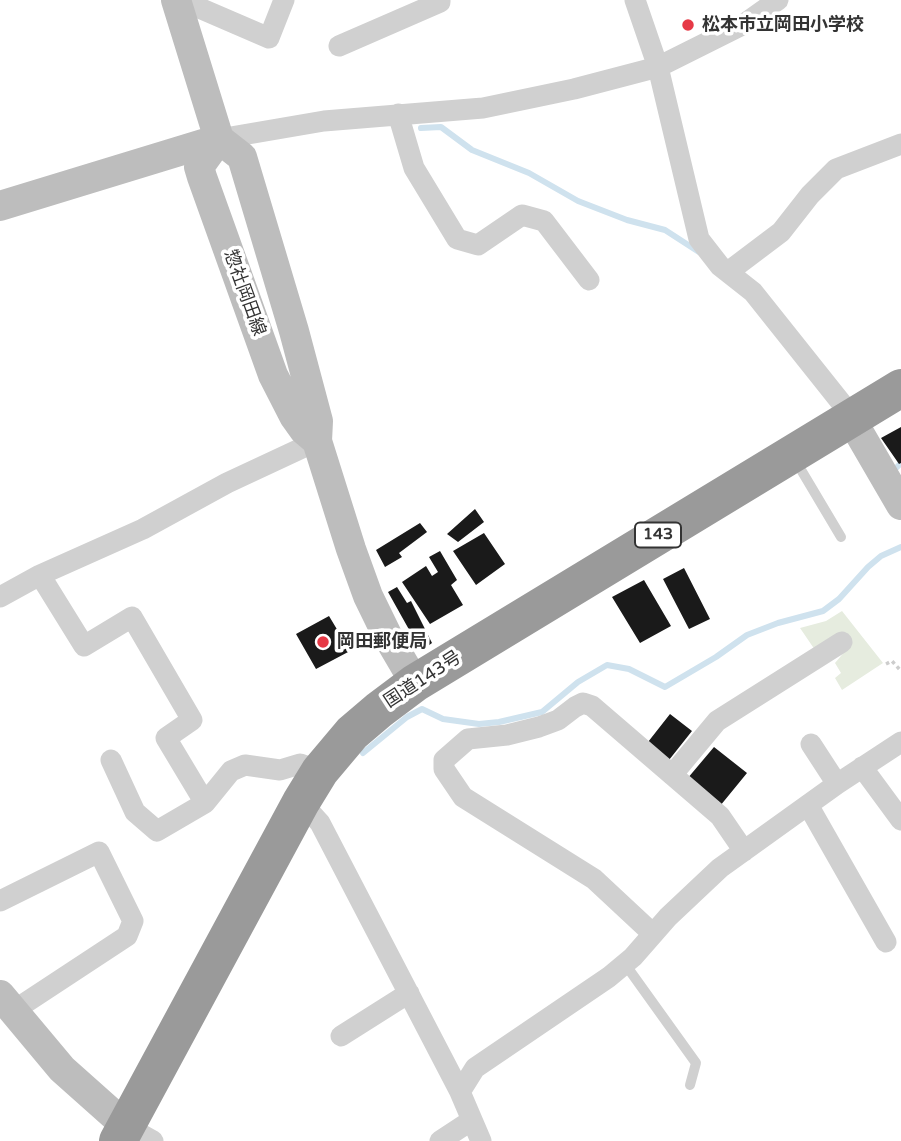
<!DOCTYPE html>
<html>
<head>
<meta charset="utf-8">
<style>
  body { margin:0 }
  canvas { display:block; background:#fff }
</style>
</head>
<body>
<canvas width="901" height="1141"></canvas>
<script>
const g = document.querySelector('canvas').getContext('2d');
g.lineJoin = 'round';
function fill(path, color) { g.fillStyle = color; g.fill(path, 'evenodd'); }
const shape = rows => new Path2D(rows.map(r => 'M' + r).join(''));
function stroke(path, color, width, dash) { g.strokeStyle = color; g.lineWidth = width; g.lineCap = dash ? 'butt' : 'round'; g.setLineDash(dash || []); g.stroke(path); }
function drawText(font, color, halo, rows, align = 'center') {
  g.font = font + ' "Varela Round","Noto Sans JP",sans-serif'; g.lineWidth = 7; g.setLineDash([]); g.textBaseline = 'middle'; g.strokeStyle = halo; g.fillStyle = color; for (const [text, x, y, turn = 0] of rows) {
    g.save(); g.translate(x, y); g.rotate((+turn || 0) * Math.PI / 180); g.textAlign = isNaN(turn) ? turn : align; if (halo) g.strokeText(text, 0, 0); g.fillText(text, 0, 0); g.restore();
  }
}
fill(shape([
  [842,611,883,663,842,690,835,678,841,673,835,663,846,650,815,650,800,628,826,621]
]), '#e6ecdf');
stroke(shape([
  [421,128,441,127,472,150,529,173,578,201,627,220,665,230,699,252],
  [894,474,893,471,901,463],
  [363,753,407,717,422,709,443,719,479,724,499,722,542,712,578,682,607,665,629,669,665,687,716,657,747,635,778,623,823,611,839,599,868,567,881,556,901,547]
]), '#cfe2ee', 6);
fill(shape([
  [901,427,901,463,899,464,881,438],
  [475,509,484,522,458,542,447,534],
  [420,523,427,532,399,553,402,557,385,567,376,550],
  [484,533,505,564,476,585,453,551],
  [440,551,457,580,451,585,463,605,430,624,402,582,426,566,432,576,438,572,429,557],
  [684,568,710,619,689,629,663,579],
  [644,580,671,626,640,643,612,597],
  [397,587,407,603,411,601,432,643,421,651,388,592],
  [329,616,350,651,316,669,296,634],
  [670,714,692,731,669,760,648,742],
  [714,747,747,773,720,806,687,779]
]), '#1a1a1a');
stroke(shape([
  [886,664,892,661,901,671]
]), '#cdcdcd', 3.5, [3.5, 3.5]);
stroke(shape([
  [794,458,841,537],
  [625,964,696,1063,690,1085]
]), '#d0d0d0', 10);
stroke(shape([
  [181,0,269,38,284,0],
  [635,0,658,67,699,239,720,266,753,292,843,405,851,419],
  [339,46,440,2,440,0],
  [398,114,414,168,457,239,478,245,522,215,544,221,589,280],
  [219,139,324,121,483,108,574,89,658,67,744,24,778,0],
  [728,272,781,232,810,195,836,169,901,144],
  [40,575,84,646,132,617,192,720,166,738,205,803],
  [0,597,40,575,143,529,227,483,317,441],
  [811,744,837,784],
  [111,760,135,812,157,831,205,803,231,771,245,765,280,770,300,764,320,771],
  [862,767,901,820],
  [672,775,717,721,842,642],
  [301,802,320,823,460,1092,481,1141],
  [808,805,886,942],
  [0,901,99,852,133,921,127,936,13,1011],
  [653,934,594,879,463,797,444,769,444,760,468,739,507,735,539,727,558,720,575,707,583,703,592,706,720,816,744,851],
  [341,1036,409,993],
  [460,1092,475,1068,609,977,633,957,668,917,720,868,837,784,901,742],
  [126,1126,153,1141],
  [440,1141,472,1120]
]), '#d0d0d0', 21);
stroke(shape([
  [176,0,219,139,242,157,294,331,318,421,317,441,351,549,368,596,388,637,415,683],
  [219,139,199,167,202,177,273,375,294,416,304,430,317,441],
  [0,206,219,139],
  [851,419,901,505],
  [0,995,62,1069,126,1126]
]), '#bdbdbd', 30);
stroke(shape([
  [118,1141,301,802,320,771,352,733,379,710,415,683,901,388]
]), '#9a9a9a', 38);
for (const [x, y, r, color] of [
  [688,25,7,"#e63946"],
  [323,642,7,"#e63946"]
]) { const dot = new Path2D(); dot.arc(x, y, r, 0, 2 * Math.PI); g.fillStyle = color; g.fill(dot); stroke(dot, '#fff', 2.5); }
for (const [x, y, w] of [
  [658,535,46]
]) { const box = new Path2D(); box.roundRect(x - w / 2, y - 12.5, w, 25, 5); g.fillStyle = '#fff'; g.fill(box); stroke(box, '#333', 2); }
drawText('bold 16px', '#333', null, [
  ["143",658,535]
]);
drawText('bold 18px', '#333', '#fff', [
  ["松本市立岡田小学校",702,25],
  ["岡田郵便局",337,642]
], 'left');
drawText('18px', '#333', '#fff', [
  ["惣社岡田線",244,293,70],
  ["国道143号",423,680,-33]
]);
</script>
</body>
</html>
